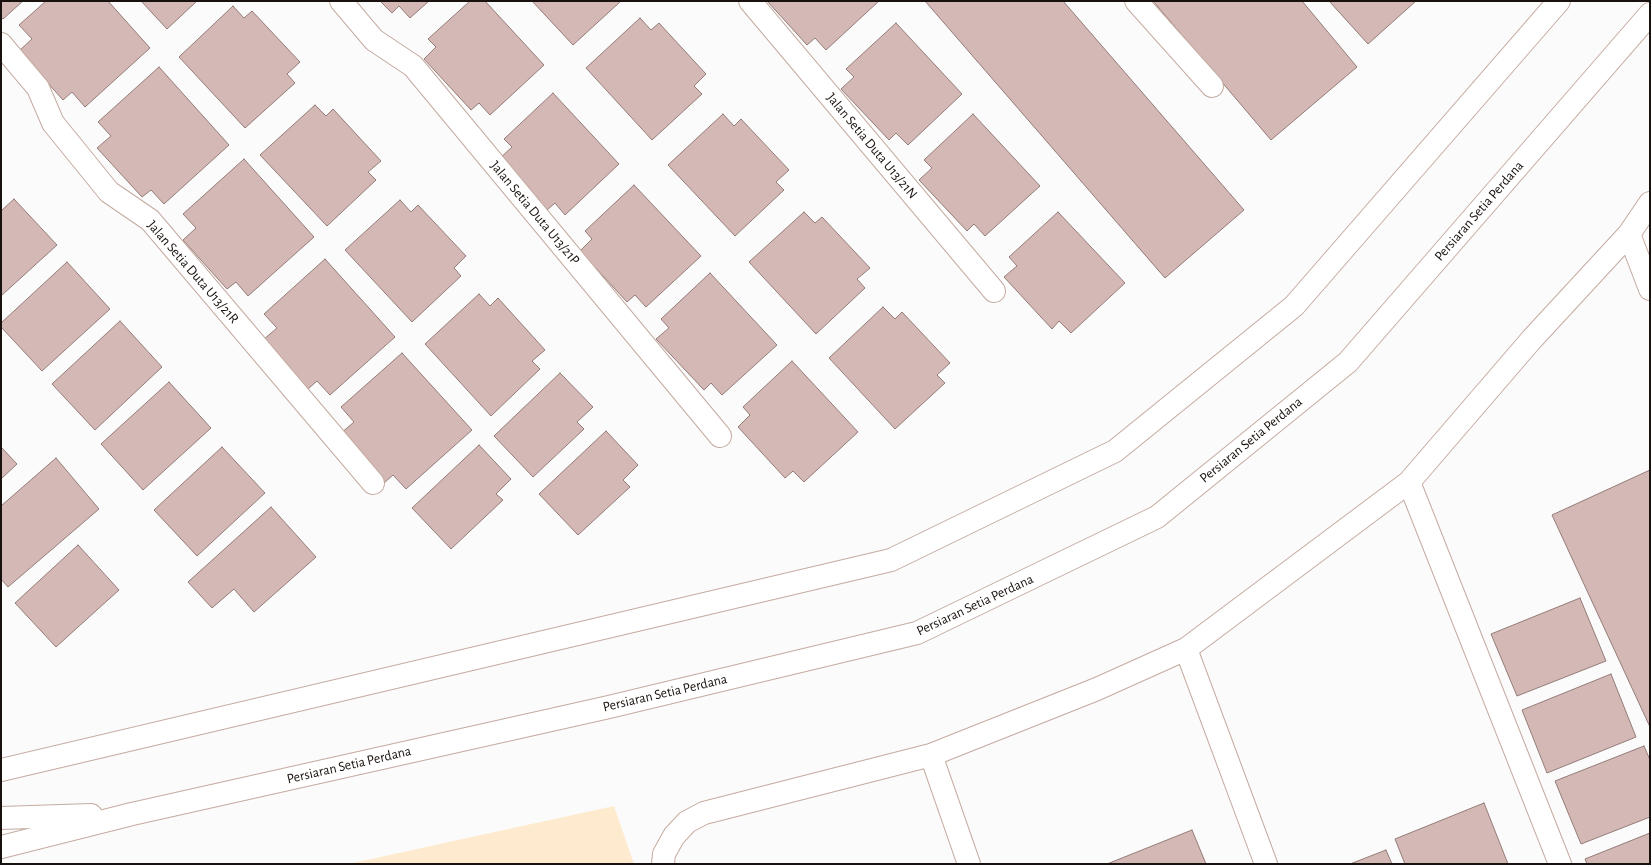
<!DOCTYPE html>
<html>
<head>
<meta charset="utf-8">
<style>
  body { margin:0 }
  #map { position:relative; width:1651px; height:865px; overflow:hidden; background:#fbfbfb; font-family:"Alegreya Sans",sans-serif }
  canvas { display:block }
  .frame { position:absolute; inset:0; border:2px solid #19110d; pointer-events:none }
</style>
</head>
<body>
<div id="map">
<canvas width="1651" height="865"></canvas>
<div class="frame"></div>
</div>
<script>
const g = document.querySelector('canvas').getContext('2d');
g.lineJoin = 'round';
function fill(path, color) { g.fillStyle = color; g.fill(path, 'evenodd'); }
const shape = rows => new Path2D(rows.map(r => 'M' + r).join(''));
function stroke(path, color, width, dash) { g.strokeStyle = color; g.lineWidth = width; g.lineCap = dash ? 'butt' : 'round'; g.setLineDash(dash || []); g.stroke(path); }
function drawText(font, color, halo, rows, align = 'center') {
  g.font = font + ' "Alegreya Sans",sans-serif'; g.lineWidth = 4; g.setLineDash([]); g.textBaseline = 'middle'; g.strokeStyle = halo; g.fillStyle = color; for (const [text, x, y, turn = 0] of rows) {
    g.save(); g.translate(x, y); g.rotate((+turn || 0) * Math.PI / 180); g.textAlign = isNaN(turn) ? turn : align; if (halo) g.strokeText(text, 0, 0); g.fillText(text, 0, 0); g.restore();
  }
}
fill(shape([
  [614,806,634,864,348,864]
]), '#feebcf');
const building = shape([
  [1,1,23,1,3,19,1,17,1,1],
  [46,1,108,1,150,48,85,107,72,92,63,100,19,51,32,39,19,25,46,1],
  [141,1,197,1,167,29,141,1],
  [380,1,429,1,410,18,399,6,392,13,380,1],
  [470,1,485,1,544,65,490,115,479,103,471,110,424,59,436,47,428,39,470,1],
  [532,1,621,1,573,45,532,1],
  [767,1,879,1,826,50,815,38,807,45,767,1],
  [925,1,1063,1,1244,210,1165,278,925,1],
  [1153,1,1302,1,1357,67,1271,140,1153,1],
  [1329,1,1416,1,1368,44,1329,1],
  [233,6,244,18,252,11,300,62,287,74,295,83,245,128,179,57,233,6],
  [640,18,651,30,659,23,706,74,694,86,702,94,652,140,586,68,640,18],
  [896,23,962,94,908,145,896,133,889,140,841,89,854,77,846,69,896,23],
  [159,67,229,145,164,204,151,190,142,197,97,148,111,136,98,122,159,67],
  [553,93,619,164,565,215,555,203,547,210,499,159,512,147,504,139,553,93],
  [315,105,326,116,333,109,381,161,368,172,376,180,327,226,260,155,315,105],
  [723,114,734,126,741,119,789,170,776,182,784,190,735,236,668,165,723,114],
  [973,114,1040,186,985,236,974,224,967,231,919,180,932,168,924,160,973,114],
  [244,159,314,237,248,296,236,282,227,289,183,240,196,228,183,214,244,159],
  [634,185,701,256,646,307,635,295,627,302,580,251,592,239,585,231,634,185],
  [14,199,57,245,1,296,1,211,14,199],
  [400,200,411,212,418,205,466,256,454,268,461,276,412,322,345,250,400,200],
  [804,212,815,223,822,217,870,268,857,279,865,288,816,334,749,262,804,212],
  [1058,212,1125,283,1071,333,1059,321,1052,329,1004,277,1017,266,1009,257,1058,212],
  [325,259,395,337,330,395,317,381,308,389,263,340,277,328,264,314,325,259],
  [67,262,110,309,42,371,1,327,1,323,67,262],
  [710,273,777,345,722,395,711,383,704,390,656,339,669,328,661,319,710,273],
  [479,294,490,306,498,298,545,350,532,361,540,369,491,416,425,344,479,294],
  [883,307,895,319,902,312,950,363,937,375,945,383,895,429,829,358,883,307],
  [120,321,162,367,95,430,52,384,120,321],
  [402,353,472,430,406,489,393,475,384,483,340,434,354,422,341,407,402,353],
  [792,361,858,432,804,482,793,471,785,478,738,427,750,415,743,407,792,361],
  [560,373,593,407,577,422,584,429,533,477,494,436,560,373],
  [169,382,211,428,143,490,101,444,169,382],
  [606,431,638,465,623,480,630,487,578,535,539,494,606,431],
  [479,445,511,479,496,494,503,500,451,549,412,508,479,445],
  [1,447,17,464,1,479,1,447],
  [222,447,265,493,197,556,154,510,222,447],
  [56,458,99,509,8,587,1,579,1,506,56,458],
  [1650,470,1650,727,1552,515,1650,470],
  [271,507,316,557,254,612,234,589,212,608,188,582,271,507],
  [78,545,119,590,56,647,15,603,78,545],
  [1580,598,1606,661,1517,696,1491,634,1580,598],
  [1611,674,1636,737,1547,773,1522,710,1611,674],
  [1644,746,1650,760,1650,817,1581,844,1555,781,1644,746],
  [1484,803,1508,864,1405,864,1395,839,1484,803],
  [1192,830,1206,864,1107,864,1192,830],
  [1650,833,1650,864,1587,864,1585,859,1650,833],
  [1386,850,1392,864,1350,864,1386,850]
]);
fill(building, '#d3b8b5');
stroke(building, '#947b78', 1);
const minor = shape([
  [341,1,374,40,413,66,720,436],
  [750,1,994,291],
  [1136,1,1212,86],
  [1,44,38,88,53,123,109,192,150,220,373,483],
  [1629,234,1650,289],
  [1409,482,1560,864],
  [1186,649,1266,864],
  [931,755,969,864],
  [663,864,664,854,674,836,687,822,704,813,931,755,1097,689,1186,649,1409,482,1532,339,1629,234,1650,203]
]);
const major = shape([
  [1,770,891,560,1115,451,1294,306,1559,1],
  [1,818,91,815],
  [1,847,132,814,609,707,917,633,1157,517,1348,362,1650,14]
]);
stroke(minor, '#c4aba1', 24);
stroke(major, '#c4aba1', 24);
stroke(minor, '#fff', 22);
stroke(major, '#fff', 22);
drawText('14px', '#19110d', '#fff', [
  ["Jalan Setia Duta U13/21N",872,146,50],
  ["Persiaran Setia Perdana",1479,211,-49],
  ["Jalan Setia Duta U13/21P",535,213,50],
  ["Jalan Setia Duta U13/21R",193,272,49],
  ["Persiaran Setia Perdana",1251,440,-39],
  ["Persiaran Setia Perdana",975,605,-25],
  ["Persiaran Setia Perdana",665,693,-13],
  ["Persiaran Setia Perdana",349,765,-13]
]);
</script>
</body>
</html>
